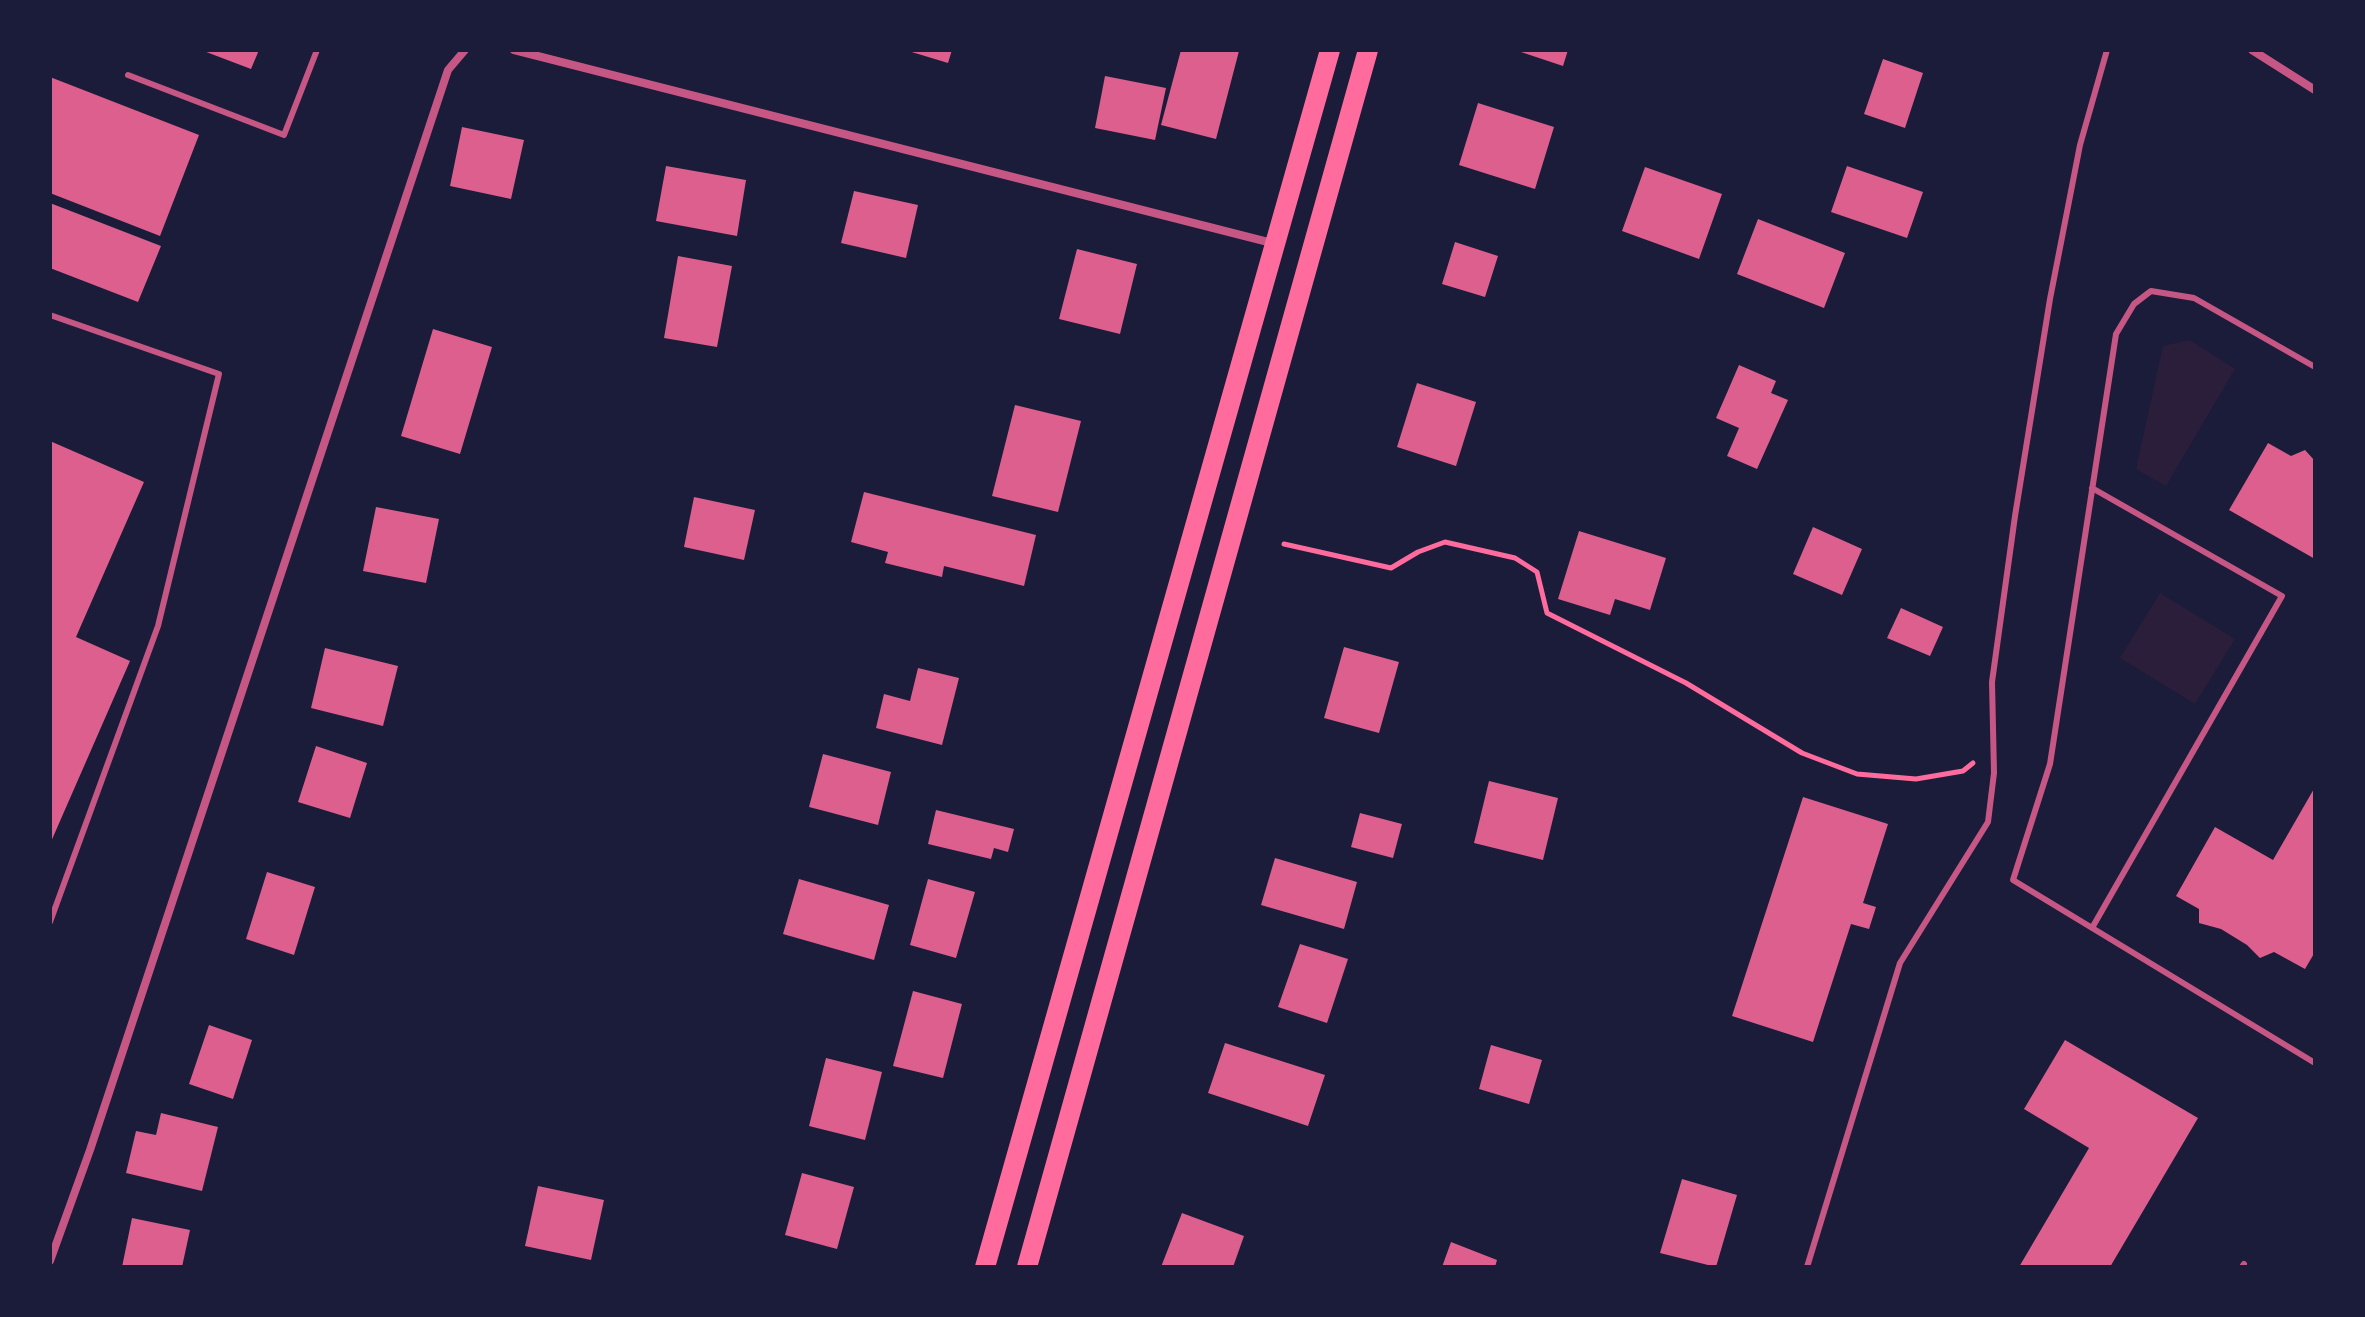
<!DOCTYPE html>
<html>
<head>
<meta charset="utf-8">
<style>
  body { margin:0 }
  #map { position:relative; width:2365px; height:1317px; overflow:hidden; background:#1b1b3a; font-family:Inter,sans-serif }
  canvas { display:block }
  .frame { position:absolute; inset:0; border:52px solid #1b1b3a; pointer-events:none }
</style>
</head>
<body>
<div id="map">
<canvas width="2365" height="1317"></canvas>
<div class="frame"></div>
</div>
<script>
const g = document.querySelector('canvas').getContext('2d');
g.lineJoin = 'round';
function fill(path, color) { g.fillStyle = color; g.fill(path, 'evenodd'); }
const shape = rows => new Path2D(rows.map(r => 'M' + r).join(''));
function stroke(path, color, width, dash) { g.strokeStyle = color; g.lineWidth = width; g.lineCap = dash ? 'butt' : 'round'; g.setLineDash(dash || []); g.stroke(path); }
fill(shape([
  [2190,340,2235,369,2166,486,2136,469,2163,346],
  [2160,593,2235,639,2195,704,2120,658]
]), '#2a1e3b');
fill(shape([
  [201,50,259,50,251,69],
  [905,50,952,50,948,63],
  [1181,50,1239,51,1216,139,1161,125],
  [1515,50,1568,50,1563,66],
  [1883,59,1923,73,1905,128,1864,114],
  [1105,76,1166,88,1155,140,1095,128],
  [50,77,199,135,160,236,50,193],
  [1478,103,1554,127,1535,189,1459,165],
  [462,127,524,140,511,199,450,186],
  [666,166,746,180,737,236,656,221],
  [1847,166,1923,192,1907,238,1831,212],
  [1645,167,1722,194,1699,259,1622,231],
  [854,191,918,205,906,258,841,243],
  [50,203,161,246,138,302,50,268],
  [1758,219,1845,253,1824,308,1737,274],
  [1455,242,1498,256,1485,297,1442,284],
  [1077,249,1137,264,1120,334,1059,319],
  [678,256,732,266,717,347,664,338],
  [433,329,492,347,460,454,401,436],
  [1739,365,1776,381,1771,393,1788,400,1757,469,1727,456,1739,428,1716,418],
  [1417,383,1476,402,1456,466,1397,447],
  [1015,405,1081,421,1058,512,992,496],
  [50,441,144,482,76,637,130,661,50,844],
  [2268,443,2291,456,2305,450,2315,461,2315,559,2229,510],
  [864,492,1036,535,1024,586,944,566,942,577,885,563,888,552,851,542],
  [694,497,755,510,744,560,684,547],
  [376,507,439,519,426,583,363,571],
  [1813,527,1862,549,1842,595,1793,574],
  [1579,531,1666,558,1650,610,1615,599,1610,615,1558,599],
  [1901,608,1943,627,1930,656,1887,638],
  [1344,647,1399,662,1379,733,1324,718],
  [325,648,398,666,383,726,311,708],
  [918,668,959,678,942,745,876,728,884,694,910,701],
  [316,746,367,763,350,818,298,802],
  [823,754,891,772,878,825,809,807],
  [1489,781,1558,798,1543,860,1474,843],
  [2315,787,2315,952,2305,969,2274,952,2260,958,2247,945,2221,929,2199,923,2199,909,2176,896,2215,827,2273,860],
  [1803,797,1888,824,1863,903,1876,907,1869,929,1851,924,1813,1042,1732,1016],
  [936,810,1014,829,1008,852,994,848,991,859,928,844],
  [1360,813,1402,824,1393,858,1351,847],
  [1275,858,1357,882,1344,929,1261,905],
  [267,872,315,887,294,955,246,939],
  [799,879,889,905,874,960,783,934],
  [928,879,975,892,956,958,910,945],
  [1300,944,1348,959,1327,1023,1278,1007],
  [913,991,962,1004,943,1078,893,1066],
  [209,1025,252,1040,233,1099,189,1084],
  [2065,1040,2198,1118,2110,1267,2019,1267,2089,1148,2024,1109],
  [1225,1043,1325,1075,1308,1126,1208,1093],
  [1491,1045,1542,1060,1529,1104,1479,1089],
  [826,1058,882,1072,865,1140,809,1126],
  [161,1113,218,1127,202,1191,126,1173,136,1131,156,1135],
  [802,1173,854,1187,837,1249,785,1235],
  [1682,1179,1737,1195,1716,1267,1660,1253],
  [538,1186,604,1200,591,1260,525,1246],
  [1182,1213,1244,1236,1233,1267,1161,1267],
  [132,1218,190,1230,182,1267,122,1267],
  [1451,1242,1497,1260,1495,1267,1442,1267]
]), '#dd5f8e');
stroke(shape([
  [1284,544,1391,568,1418,552,1445,542,1515,558,1537,572,1547,613,1686,683,1802,753,1857,774,1916,779,1963,771,1973,763]
]), '#ff6b9d', 5);
stroke(shape([
  [128,75,284,135,317,50],
  [50,315,219,374,158,626,50,922],
  [2315,367,2194,298,2151,291,2134,304,2116,334,2050,764,2013,880,2315,1063],
  [2092,928,2282,596,2092,488],
  [1807,1267,1900,963,1988,822,1994,773,1992,682,2015,516,2050,299,2080,145,2107,50],
  [2242,1267,2244,1264]
]), '#c65784', 6);
stroke(shape([
  [514,50,1272,243],
  [2252,50,2315,90],
  [50,1261,90,1150,448,70,465,50]
]), '#c65784', 8);
stroke(shape([
  [985,1267,1330,50],
  [1027,1267,1368,50]
]), '#ff6b9d', 20);
</script>
</body>
</html>
